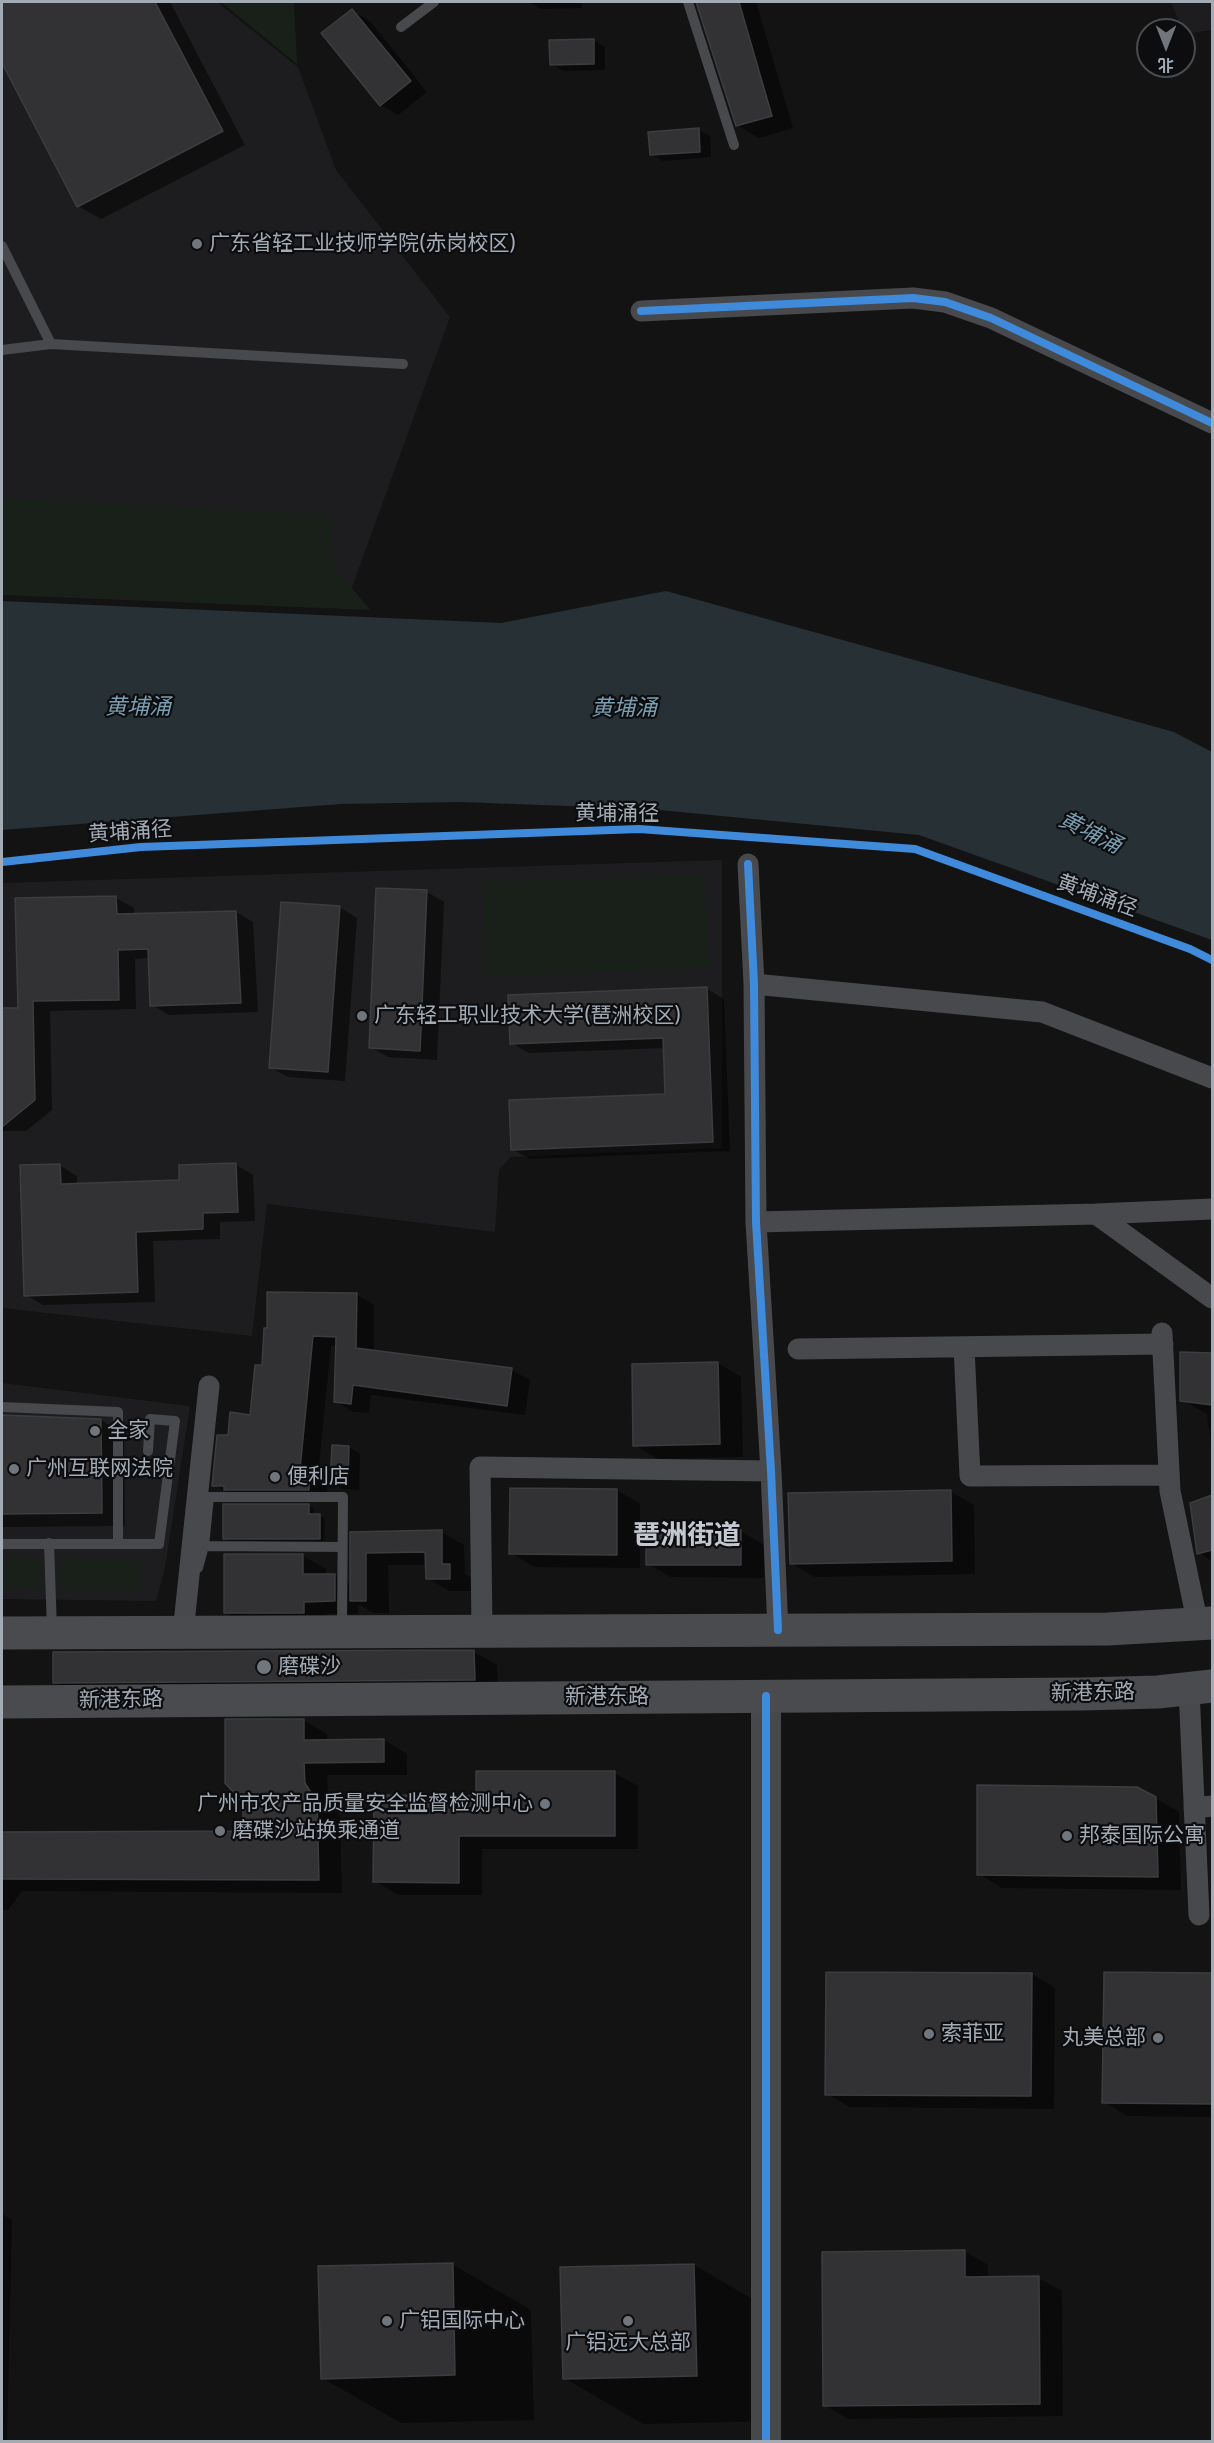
<!DOCTYPE html>
<html>
<head>
<meta charset="utf-8">
<style>
  body { margin:0 }
  #map { position:relative; width:1214px; height:2443px; overflow:hidden; background:#131313; font-family:Cabin,"Noto Sans SC",sans-serif }
  canvas { display:block }
  .frame { position:absolute; inset:0; border:3px solid #a3abb5; pointer-events:none }
  .north { position:absolute; left:1136px; top:18px; width:60px; height:60px; box-sizing:border-box; background:#0d0d0f; border:2px solid #494c51; border-radius:50%; rotate:180deg; font-size:16px; font-weight:700; line-height:24px; text-align:center; color:#a3abb5 }
  .north::after { content:''; display:block; margin:auto; width:21px; height:27px; background:#71767c; clip-path:polygon(50% 0,100% 100%,50% 72%,0 100%) }
</style>
</head>
<body>
<div id="map">
<canvas width="1214" height="2443"></canvas>
<div class="frame"></div>
<div class="north">北</div>
</div>
<script>
const g = document.querySelector('canvas').getContext('2d');
g.lineJoin = 'round';
function fill(path, color) { g.fillStyle = color; g.fill(path, 'evenodd'); }
const shape = rows => new Path2D(rows.map(r => 'M' + r).join(''));
function stroke(path, color, width, dash) { g.strokeStyle = color; g.lineWidth = width; g.lineCap = dash ? 'butt' : 'round'; g.setLineDash(dash || []); g.stroke(path); }
function drawText(font, color, halo, rows, align = 'center') {
  g.font = font + ' Cabin,"Noto Sans SC",sans-serif'; g.lineWidth = 4.5; g.setLineDash([]); g.textBaseline = 'middle'; g.strokeStyle = halo; g.fillStyle = color; for (const [text, x, y, turn = 0] of rows) {
    g.save(); g.translate(x, y); g.rotate((+turn || 0) * Math.PI / 180); g.textAlign = isNaN(turn) ? turn : align; if (halo) g.strokeText(text, 0, 0); g.fillText(text, 0, 0); g.restore();
  }
}
fill(shape([
  [2,2,217,2,298,67,336,170,450,317,351,590,2,580],
  [1171,2,1212,2,1212,30,1184,34],
  [722,860,722,1148,511,1157,499,1170,495,1232,267,1204,252,1336,2,1308,2,883],
  [2,1383,190,1406,165,1568,156,1601,2,1599]
]), '#1d1d1f');
fill(shape([
  [221,2,294,2,297,64],
  [2,498,334,515,329,560,370,610,2,595],
  [705,875,709,968,486,976,483,882],
  [2,1557,40,1557,40,1587,2,1587],
  [59,1558,141,1561,140,1591,58,1588]
]), '#192019');
fill(shape([
  [666,591,1174,732,1212,752,1212,940,919,835,649,809,460,802,341,804,2,830,2,601,501,623]
]), '#263035');
fill(shape([
  [2,2,170,2,245,145,101,219,78,206,2,59],
  [529,2,582,2,582,8,541,9],
  [699,2,756,2,793,128,759,138,737,125],
  [352,11,370,21,427,92,398,115,381,105],
  [594,40,605,47,605,70,563,71,551,64],
  [698,130,710,136,711,157,663,161,651,154],
  [427,892,444,902,437,1060,388,1057,370,1047],
  [116,898,134,908,134,915,236,912,253,922,258,1012,169,1015,152,1005,150,958,135,959,136,1009,50,1011,52,1110,26,1131,2,1131,2,1010,19,1009],
  [339,907,357,918,345,1081,288,1077,270,1067],
  [707,989,724,999,730,1151,530,1159,512,1149,667,1096,665,1048,529,1053,511,1043],
  [59,1165,77,1176,77,1185,181,1182,236,1165,253,1175,255,1221,220,1222,220,1239,153,1241,155,1302,43,1305,26,1295],
  [356,1294,374,1305,374,1352,511,1370,530,1380,525,1415,371,1395,369,1413,353,1412,335,1401,337,1346,331,1345,318,1476,327,1481,327,1499,232,1495,214,1485,229,1437,252,1416,264,1367],
  [1181,1354,1212,1355,1212,1452,1207,1414,1182,1400],
  [718,1363,741,1377,743,1457,658,1459,635,1445],
  [2,1416,101,1420,124,1434,125,1526,2,1527],
  [349,1447,360,1454,359,1490,343,1489,332,1483],
  [617,1490,640,1504,640,1568,534,1567,511,1553],
  [951,1492,974,1505,975,1574,815,1577,791,1563],
  [1212,1497,1212,1561,1199,1553,1191,1504],
  [309,1506,314,1509,314,1515,325,1518,324,1541,230,1541,225,1538],
  [741,1531,764,1545,764,1578,671,1577,648,1564],
  [441,1532,464,1545,465,1574,472,1578,473,1591,450,1591,427,1578,427,1565,388,1565,389,1613,374,1613,358,1604,358,1614,327,1614,327,1626,249,1626,226,1613,303,1556,326,1569,326,1575,335,1575,351,1585,352,1533],
  [474,1652,497,1665,498,1692,78,1695,55,1682,55,1653],
  [303,1720,327,1734,327,1741,384,1740,407,1754,407,1775,327,1775,328,1797,340,1816,342,1893,22,1891,8,1910,2,1910,2,1834,244,1832,244,1802],
  [614,1773,638,1786,638,1849,482,1849,482,1895,398,1895,375,1881,477,1797],
  [1155,1798,1179,1812,1181,1890,1002,1888,979,1874],
  [1032,1974,1055,1988,1054,2109,850,2107,827,2094],
  [1106,1974,1212,1975,1212,2117,1127,2116,1104,2102],
  [2,2214,12,2220,7,2442,2,2442],
  [964,2251,988,2265,988,2278,1038,2278,1062,2291,1063,2416,848,2419,825,2405],
  [452,2264,531,2310,534,2420,401,2423,322,2378],
  [694,2265,773,2311,776,2421,643,2424,564,2378]
]), '#0007');
const building = shape([
  [2,2,155,2,223,131,77,207,2,63,2,2],
  [696,2,739,2,772,116,736,126,696,2],
  [352,9,411,81,380,106,321,33,352,9],
  [594,39,594,64,550,65,549,40,594,39],
  [699,128,700,152,650,155,648,132,699,128],
  [376,888,427,890,420,1051,369,1048,376,888],
  [116,896,117,914,236,911,241,1003,150,1006,148,949,118,950,119,1000,33,1001,35,1100,2,1127,2,1008,18,1008,15,898,116,896],
  [281,902,340,906,328,1072,269,1068,281,902],
  [707,987,713,1142,511,1150,509,1100,665,1094,663,1038,510,1044,508,995,707,987],
  [236,1163,238,1212,203,1213,203,1229,136,1232,138,1292,24,1296,20,1165,60,1164,61,1184,179,1180,179,1165,236,1163],
  [267,1292,357,1293,356,1348,512,1368,507,1406,353,1385,351,1404,334,1402,336,1337,313,1336,300,1469,309,1469,309,1490,224,1490,224,1486,212,1486,217,1435,228,1435,230,1412,250,1415,255,1365,262,1365,264,1328,267,1328,267,1292],
  [1180,1352,1212,1353,1212,1405,1180,1401,1180,1352],
  [718,1362,720,1444,633,1446,632,1364,718,1362],
  [2,1415,101,1419,102,1513,2,1514,2,1415],
  [332,1445,349,1446,348,1484,330,1484,332,1445],
  [510,1488,617,1489,617,1555,509,1554,510,1488],
  [951,1490,952,1561,790,1564,788,1493,951,1490],
  [1212,1495,1212,1550,1197,1554,1190,1503,1212,1495],
  [223,1504,309,1504,309,1514,320,1514,320,1539,223,1539,223,1504],
  [646,1529,741,1530,741,1565,646,1565,646,1529],
  [442,1530,442,1564,450,1564,450,1579,426,1579,425,1552,366,1553,366,1601,350,1601,350,1532,442,1530],
  [224,1554,303,1554,303,1574,335,1574,335,1601,304,1602,304,1613,224,1613,224,1554],
  [474,1650,475,1680,53,1683,53,1652,474,1650],
  [225,1719,304,1719,304,1740,384,1739,384,1762,304,1763,305,1783,317,1802,319,1880,2,1879,2,1832,243,1831,243,1803,225,1783,225,1719],
  [476,1771,615,1771,615,1836,459,1836,459,1883,373,1882,374,1795,476,1796,476,1771],
  [977,1785,1137,1787,1156,1797,1158,1877,977,1875,977,1785],
  [826,1972,1032,1973,1031,2096,825,2095,826,1972],
  [1104,1972,1212,1973,1212,2104,1102,2103,1104,1972],
  [965,2250,965,2277,1039,2276,1040,2404,823,2406,822,2252,965,2250],
  [453,2263,455,2375,321,2379,318,2266,453,2263],
  [694,2264,697,2376,563,2379,560,2267,694,2264]
]);
fill(building, '#323234');
stroke(building, '#3b3d3f', 1.5);
stroke(shape([
  [688,2,734,145],
  [401,27,434,2],
  [2,246,51,344],
  [2,350,51,344,403,364],
  [2,1407,118,1412,118,1543],
  [49,1543,52,1630],
  [2,1544,159,1544,175,1421,150,1419,148,1451],
  [204,1546,342,1547],
  [198,1568,204,1546,209,1497,343,1497,342,1629]
]), '#47494c', 10);
stroke(shape([
  [641,311,913,298,945,302,991,318,1212,423],
  [748,864,754,984,756,1222,771,1471,778,1630],
  [754,984,1042,1012,1212,1078],
  [1096,1214,1212,1209],
  [756,1222,1096,1214,1212,1298],
  [1162,1333,1170,1491,1198,1625],
  [964,1347,970,1476,1169,1475],
  [798,1349,1163,1344],
  [482,1631,480,1467,771,1471],
  [183,1633,209,1386],
  [1189,1689,1199,1915],
  [1194,1808,1212,1806]
]), '#47494c', 21);
stroke(shape([
  [766,1696,766,2442]
]), '#46484a', 30);
stroke(shape([
  [2,1633,1108,1629,1212,1623],
  [2,1702,1082,1694,1158,1692,1212,1686]
]), '#494b4e', 33);
stroke(shape([
  [641,311,913,298,945,302,991,318,1212,423],
  [2,862,141,847,639,829,915,849,1190,949,1212,960],
  [748,864,754,984,756,1222,771,1471,778,1630],
  [766,1696,766,2442]
]), '#408adc', 8);
for (const [x, y, r, color] of [
  [197,244,6,"#71767c"],
  [362,1016,6,"#71767c"],
  [95,1431,6,"#71767c"],
  [14,1469,6,"#71767c"],
  [275,1477,6,"#71767c"],
  [264,1667,8,"#71767c"],
  [545,1804,6,"#71767c"],
  [220,1831,6,"#71767c"],
  [1067,1836,6,"#71767c"],
  [929,2034,6,"#71767c"],
  [1158,2038,6,"#71767c"],
  [387,2321,6,"#71767c"],
  [628,2321,6,"#71767c"]
]) { const dot = new Path2D(); dot.arc(x, y, r, 0, 2 * Math.PI); g.fillStyle = color; g.fill(dot); stroke(dot, '#0d0d0f', 2); }
drawText('21px', '#a3abb5', '#0d0d0f', [
  ["广东省轻工业技师学院(赤岗校区)",209,244],
  ["广东轻工职业技术大学(琶洲校区)",374,1016],
  ["全家",107,1431],
  ["广州互联网法院",26,1469],
  ["便利店",287,1477],
  ["磨碟沙",278,1667],
  ["广州市农产品质量安全监督检测中心",533,1804,"right"],
  ["磨碟沙站换乘通道",232,1831],
  ["邦泰国际公寓",1079,1836],
  ["索菲亚",941,2034],
  ["丸美总部",1146,2038,"right"],
  ["广铝国际中心",399,2321],
  ["广铝远大总部",628,2343,"center"]
], 'left');
drawText('21px', '#a3abb5', '#0d0d0f', [
  ["黄埔涌径",617,814],
  ["黄埔涌径",130,832,-4],
  ["黄埔涌径",1097,896,20],
  ["新港东路",1093,1693,-1],
  ["新港东路",607,1697],
  ["新港东路",121,1700,-1]
]);
drawText('italic 22px', '#799eb1', '#0d0d0f', [
  ["黄埔涌",138,708],
  ["黄埔涌",624,709],
  ["黄埔涌",1090,833,26]
]);
drawText('bold 27px', '#c4c9d1', '#0d0d0f', [
  ["琶洲街道",687,1536]
]);
</script>
</body>
</html>
